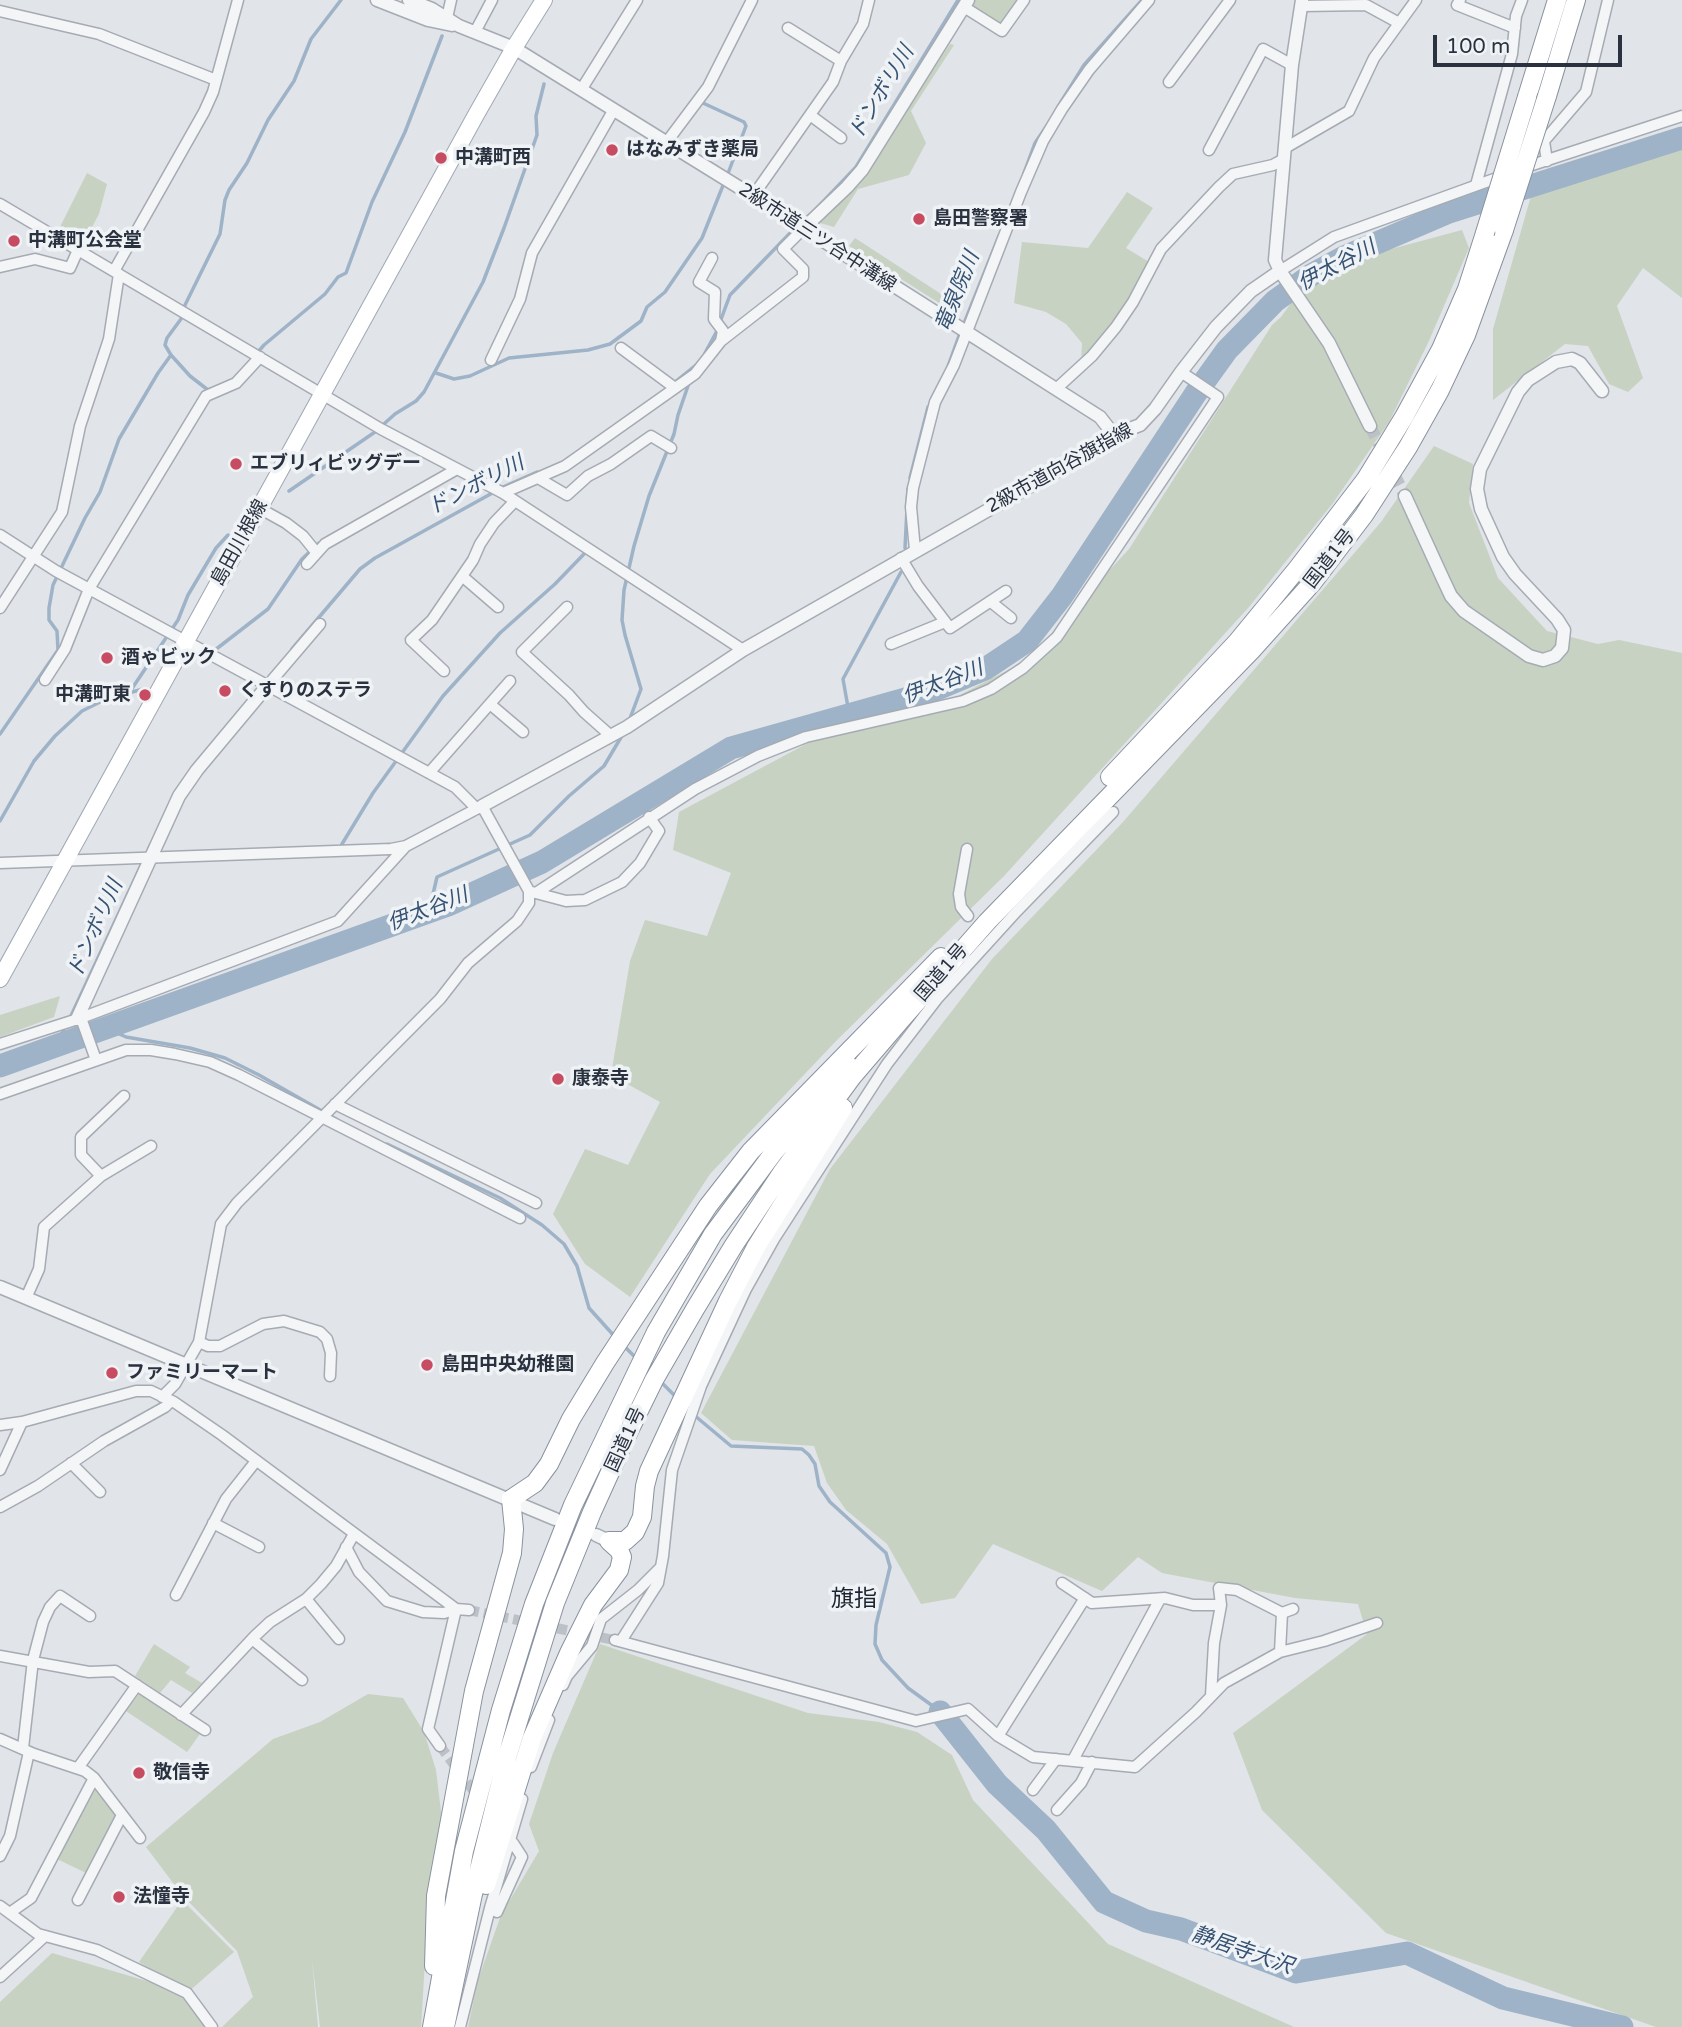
<!DOCTYPE html>
<html>
<head>
<meta charset="utf-8">
<style>
  body { margin:0 }
  #map { position:relative; width:1682px; height:2027px; overflow:hidden; background:#e1e4e9; font-family:"Varela Round",sans-serif }
  canvas { display:block }
  .scale { position:absolute; left:1433px; top:35px; width:189px; height:32px; box-sizing:border-box; border:4px solid #2a3240; border-top:0; padding-left:9px; font-size:21px; line-height:24px; white-space:nowrap; color:#2a3240; -webkit-text-stroke:5px #f0f3f6; paint-order:stroke }
</style>
</head>
<body>
<div id="map">
<canvas width="1682" height="2027"></canvas>
<div class="scale">100 m</div>
</div>
<script>
const g = document.querySelector('canvas').getContext('2d');
g.lineJoin = 'round';
function fill(path, color) { g.fillStyle = color; g.fill(path, 'evenodd'); }
const shape = rows => new Path2D(rows.map(r => 'M' + r).join(''));
function stroke(path, color, width, dash) { g.strokeStyle = color; g.lineWidth = width; g.lineCap = dash ? 'butt' : 'round'; g.setLineDash(dash || []); g.stroke(path); }
function drawText(font, color, halo, rows, align = 'center') {
  g.font = font + ' "Varela Round","Noto Sans JP",sans-serif'; g.lineWidth = 7; g.setLineDash([]); g.textBaseline = 'middle'; g.strokeStyle = halo; g.fillStyle = color; for (const [text, x, y, turn = 0] of rows) {
    g.save(); g.translate(x, y); g.rotate((+turn || 0) * Math.PI / 180); g.textAlign = isNaN(turn) ? turn : align; if (halo) g.strokeText(text, 0, 0); g.fillText(text, 0, 0); g.restore();
  }
}
fill(shape([
  [972,0,1017,0,1003,22,998,24,972,8],
  [950,44,954,45,911,111,926,143,909,175,858,189,834,227,820,223,853,190],
  [1682,147,1682,298,1643,268,1617,306,1643,378,1628,392,1609,384,1588,346,1565,344,1493,400,1493,329,1531,196],
  [87,173,107,184,99,214,82,246,58,231],
  [1127,192,1153,208,1126,248,1149,262,1118,320,1081,364,1082,343,1066,324,1046,312,1014,303,1022,242,1088,248],
  [1462,230,1469,248,1428,343,1389,422,1333,503,1249,607,1004,876,836,1041,710,1174,630,1297,585,1264,553,1214,585,1149,628,1165,660,1102,611,1075,630,961,645,920,707,936,731,873,673,850,679,812,821,736,935,708,1027,660,1129,549,1272,325,1281,317,1311,275,1380,252],
  [855,238,958,305,955,313,849,246],
  [1434,446,1473,464,1469,503,1498,578,1547,631,1598,644,1619,640,1682,653,1682,2027,1656,2027,1386,1933,1262,1810,1233,1733,1367,1634,1358,1604,1295,1598,1162,1573,1138,1557,1102,1591,993,1544,955,1598,921,1604,887,1544,846,1510,827,1483,814,1446,732,1440,701,1413,830,1169,992,959,1123,822,1381,522],
  [60,996,54,1017,0,1037,0,1015],
  [154,1644,190,1667,185,1673,202,1683,192,1693,171,1680,160,1693,135,1676],
  [600,1644,808,1713,879,1722,917,1732,952,1755,973,1800,1108,1944,1294,2027,468,2027,478,1980,501,1915,539,1851,529,1824,553,1753],
  [141,1691,200,1734,187,1752,126,1711],
  [368,1694,403,1698,424,1732,436,1770,442,1820,428,1911,421,2027,320,2027,312,1959,318,2027,222,2027,253,1997,237,1951,183,1896,146,1847,273,1739,320,1722],
  [95,1790,117,1817,86,1873,57,1859],
  [182,1900,234,1952,187,1993,210,2027,0,2027,0,2002,52,1953,184,1992,139,1962]
]), '#c7d2c2');
stroke(shape([
  [1061,102,1084,65,1142,0],
  [703,103,744,122,746,126,727,176],
  [1024,173,1035,143,1046,127],
  [816,209,856,167,958,0],
  [720,322,730,295,795,228],
  [963,326,999,236],
  [258,352,264,345,325,294,338,277,346,273,372,202,405,132,442,36],
  [705,353,718,329],
  [171,355,190,376,208,390,211,389],
  [947,369,960,333],
  [436,373,454,379,470,376,509,358,588,350,610,344,641,321,647,307,665,292,702,238,724,183],
  [675,382,696,365],
  [910,478,928,407],
  [503,487,537,472],
  [289,491,375,432,395,414,416,401,424,392,483,282,504,228,537,135,536,116,544,84],
  [905,548,908,489],
  [292,649,360,569,375,558,496,491],
  [215,650,268,609,302,559,319,543],
  [129,693,178,620,188,595,216,548,228,535],
  [849,713,843,679,901,572],
  [629,721,641,689,625,635,622,620,624,590,634,546,649,496,674,434,678,415,689,383],
  [0,734,58,650,57,631,49,620,49,608,53,585,85,518,100,492,119,439,158,373,171,355,165,345,167,338,181,319,185,305,220,234,225,200,229,190,247,163,268,120,294,81,311,39,341,0],
  [0,821,34,761,55,736,82,711,104,700,143,689],
  [342,844,373,793,443,696,500,633,555,584,584,554],
  [429,911,437,877,530,835,569,796,604,766,623,734],
  [70,1018,151,844],
  [106,1028,126,1037,190,1048,225,1058,259,1075,336,1119],
  [61,1043,60,1038,66,1025],
  [387,1144,500,1198,542,1225,564,1244,577,1266,589,1308,616,1338],
  [624,1346,636,1358],
  [659,1380,676,1397],
  [694,1415,731,1446,802,1449,809,1455,815,1464,819,1486,830,1502,886,1553,890,1567,876,1625,875,1644,882,1660,908,1688,941,1712]
]), '#9eb3c7', 3.5);
stroke(shape([
  [0,1066,448,905,542,862,731,748,930,692,985,669,1027,641,1062,596,1196,393,1227,350,1275,301,1311,275,1344,257,1449,212,1682,138],
  [940,1712,997,1784,1046,1830,1104,1902,1146,1921,1181,1929,1296,1972,1407,1953,1503,1998,1622,2027]
]), '#9eb3c7', 23);
stroke(shape([
  [469,1610,614,1640],
  [440,1746,478,1797]
]), '#bcc0c7', 10, [10, 5]);
stroke(shape([
  [1370,426,1405,496]
]), '#bcc0c7', 12, [12, 6]);
const minor = shape([
  [1460,0,1457,5,1515,28],
  [1301,6,1366,5,1399,23],
  [964,7,1002,31,1024,0],
  [0,11,99,34,216,80],
  [447,18,451,0],
  [788,28,841,61],
  [475,32,492,0],
  [1169,82,1230,0],
  [581,90,637,0],
  [810,115,841,138],
  [666,143,708,87,752,0],
  [1285,148,1349,111,1374,58,1416,0],
  [1209,150,1263,49,1292,65],
  [1547,161,1544,141,1586,92,1608,0],
  [1523,168,1682,116],
  [1476,185,1512,54,1516,16,1522,0],
  [753,196,833,82,841,61,863,24,869,0],
  [0,204,381,429,503,493,743,650],
  [0,267,35,259,70,268,78,250],
  [114,271,204,112,213,92,238,0],
  [1280,271,1334,237,1505,175],
  [721,341,803,277,803,269,783,249,803,229],
  [621,348,675,388],
  [491,360,520,299,532,253,613,111],
  [1056,389,1092,356,1116,327,1133,302,1161,249,1219,187,1233,174,1273,165,1284,159],
  [538,478,567,495,588,476,611,464,651,436,671,448],
  [503,493,565,466,695,374,721,341,723,331,714,319,715,292,699,282,712,258],
  [259,508,286,523,303,536,316,552],
  [0,535,56,571,455,787,477,809],
  [915,550,911,507,913,488,935,402,954,365,1021,192,1043,141,1062,109,1089,70,1149,0],
  [901,558,918,586,950,628,1006,591],
  [307,564,325,544,457,469],
  [462,576,498,607],
  [991,602,1011,618],
  [567,607,522,652,569,695,584,712,611,736],
  [0,608,62,512,80,426,109,339,119,274],
  [891,644,945,622],
  [444,671,411,640,432,620,473,560,480,544,494,523,515,501],
  [45,680,65,649,89,589,206,396,236,383,260,357],
  [268,685,320,624],
  [490,704,523,732],
  [429,773,510,681],
  [967,849,959,894,961,907,968,916],
  [0,863,391,849,406,846,482,806,529,891,529,903,517,921,468,963,440,999,237,1203,221,1224,199,1342,175,1384,162,1397],
  [532,892,566,901,585,900,622,882,640,863,659,831,649,817],
  [536,893,695,789,758,756,806,737,963,701,991,689,1023,668,1057,637,1218,397,1181,372],
  [81,1018,96,1060],
  [0,1044,81,1018,338,921,406,846],
  [0,1094,126,1050,151,1050,175,1054,210,1062,239,1075,520,1218],
  [335,1104,536,1203],
  [101,1176,81,1155,81,1137,124,1096],
  [26,1298,39,1269,44,1227,101,1176,151,1146],
  [199,1342,208,1346,220,1346,263,1324,284,1321,320,1332,327,1339,331,1353,330,1376],
  [0,1425,22,1422,136,1391,151,1391,174,1402,222,1435,456,1609,428,1729,440,1746],
  [71,1463,100,1492],
  [0,1470,22,1422],
  [0,1507,38,1486,104,1441,165,1407,171,1401],
  [213,1523,259,1547],
  [346,1547,359,1572,387,1601,423,1612,444,1613,456,1609,469,1610],
  [1062,1583,1092,1603,1165,1598,1193,1605,1221,1605,1219,1588,1237,1590,1282,1613,1293,1609],
  [176,1595,226,1499,256,1461],
  [306,1599,339,1639],
  [252,1639,302,1680],
  [615,1640,916,1721,968,1709,998,1736,1033,1757,1135,1767,1196,1712,1224,1683,1280,1652,1324,1641,1377,1623],
  [621,1641,658,1583,663,1556,672,1470,701,1386,746,1289,774,1239,887,1064,937,999,1017,911,1113,812],
  [1280,1652,1282,1613],
  [0,1656,89,1672,115,1671,205,1730],
  [563,1685,567,1676,592,1646,601,1619,638,1590,660,1568],
  [1211,1696,1214,1643,1221,1605],
  [181,1715,255,1636,270,1622,306,1599,321,1584,336,1566,354,1534],
  [998,1736,1085,1598],
  [0,1739,34,1754,85,1771,94,1778,140,1838],
  [23,1748,33,1660,43,1622,50,1607,60,1596,90,1616],
  [1073,1760,1160,1599],
  [531,1767,549,1720],
  [78,1768,137,1685],
  [1033,1790,1056,1759],
  [1057,1810,1081,1783,1092,1762],
  [0,1856,10,1836,29,1752],
  [78,1900,122,1815],
  [0,1906,38,1934,97,1950,187,1993,212,2027],
  [490,1908,497,1912,522,1857,513,1843],
  [11,1912,31,1898,94,1778],
  [0,1977,45,1936],
  [460,2027,490,1908,522,1799]
]);
const tertiary = shape([
  [377,0,428,20,452,25],
  [409,0,432,9,459,26,514,48,753,196,1100,417,1114,435],
  [803,229,847,187,862,170,968,0],
  [1280,271,1329,343,1370,426],
  [1405,496,1443,579,1451,596,1464,611,1529,656,1543,660,1555,656,1562,648,1564,630,1557,619,1515,574,1503,557,1481,509,1477,489,1480,469,1518,392,1528,380,1556,362,1572,359,1580,363,1602,391],
  [482,806,627,727,743,650,1074,461,1114,435,1140,425,1155,409,1181,372,1216,327,1251,291,1280,271,1275,260,1292,65,1302,0],
  [77,1019,179,796,197,770,268,685],
  [0,1287,555,1519],
  [596,1535,609,1541]
]);
const primary = shape([
  [0,979,477,113,514,48,544,0]
]);
const trunk = shape([
  [1547,96,1576,0],
  [1527,97,1557,0],
  [1110,777,1237,642,1297,569,1366,479,1404,417,1441,349,1467,289,1485,233],
  [609,1541,625,1541,635,1532,642,1517,645,1486,649,1471,728,1301,756,1247,843,1108],
  [486,1885,532,1738,569,1653,593,1605,619,1570,622,1557,619,1550,609,1541],
  [434,1966,436,1896,474,1691,512,1553,514,1529,511,1499,535,1483,549,1464,571,1419,605,1363,708,1206,751,1151,941,957],
  [432,2027,464,1851,501,1710,534,1604,573,1505,656,1332,713,1234,774,1152,848,1065],
  [445,2027,473,1894,507,1757,555,1603,592,1512,626,1437,654,1380,695,1309,734,1245,783,1171,852,1077,900,1021,987,922,1251,651,1313,582,1364,515,1408,447,1440,390,1466,335,1504,230]
]);
stroke(minor, '#a6abb3', 13);
stroke(tertiary, '#a6abb3', 15);
stroke(primary, '#a1a9b4', 18);
stroke(trunk, '#89929f', 20);
stroke(minor, '#f3f5f7', 10);
stroke(tertiary, '#f3f5f7', 12);
stroke(primary, '#fff', 16);
stroke(trunk, '#fff', 18);
const trunkBridge = shape([
  [1504,230,1547,96],
  [1485,233,1527,97]
]);
stroke(trunkBridge, '#89929f', 20, []);
stroke(trunkBridge, '#fff', 18);
for (const [x, y, r, color] of [
  [612,150,7,"#c84c61"],
  [441,158,7,"#c84c61"],
  [919,219,7,"#c84c61"],
  [14,241,7,"#c84c61"],
  [236,464,7,"#c84c61"],
  [107,658,7,"#c84c61"],
  [225,691,7,"#c84c61"],
  [145,695,7,"#c84c61"],
  [558,1079,7,"#c84c61"],
  [427,1365,7,"#c84c61"],
  [112,1373,7,"#c84c61"],
  [139,1773,7,"#c84c61"],
  [119,1897,7,"#c84c61"]
]) { const dot = new Path2D(); dot.arc(x, y, r, 0, 2 * Math.PI); g.fillStyle = color; g.fill(dot); stroke(dot, '#f0f3f6', 2.5); }
drawText('bold 19px', '#2a3240', '#f0f3f6', [
  ["はなみずき薬局",626,150],
  ["中溝町西",455,158],
  ["島田警察署",933,219],
  ["中溝町公会堂",28,241],
  ["エブリィビッグデー",250,464],
  ["酒ゃビック",121,658],
  ["くすりのステラ",239,691],
  ["中溝町東",131,695,"right"],
  ["康泰寺",572,1079],
  ["島田中央幼稚園",441,1365],
  ["ファミリーマート",126,1373],
  ["敬信寺",153,1773],
  ["法憧寺",133,1897]
], 'left');
drawText('19px', '#2a3240', '#f0f3f6', [
  ["2級市道三ツ合中溝線",817,238,33],
  ["2級市道向谷旗指線",1060,469,-29],
  ["島田川根線",240,543,-61],
  ["国道1号",1330,559,-52],
  ["国道1号",942,973,-49],
  ["国道1号",626,1440,-65]
]);
drawText('italic 21px', '#365272', '#f0f3f6', [
  ["ドンボリ川",882,93,-59],
  ["伊太谷川",1337,266,-28],
  ["竜泉院川",958,292,-68],
  ["ドンボリ川",476,486,-27],
  ["伊太谷川",943,683,-21],
  ["伊太谷川",428,910,-21],
  ["ドンボリ川",96,929,-66],
  ["静居寺大沢",1242,1951,19]
]);
drawText('23px', '#1c2331', '#f0f3f6', [
  ["旗指",854,1600]
]);
</script>
</body>
</html>
